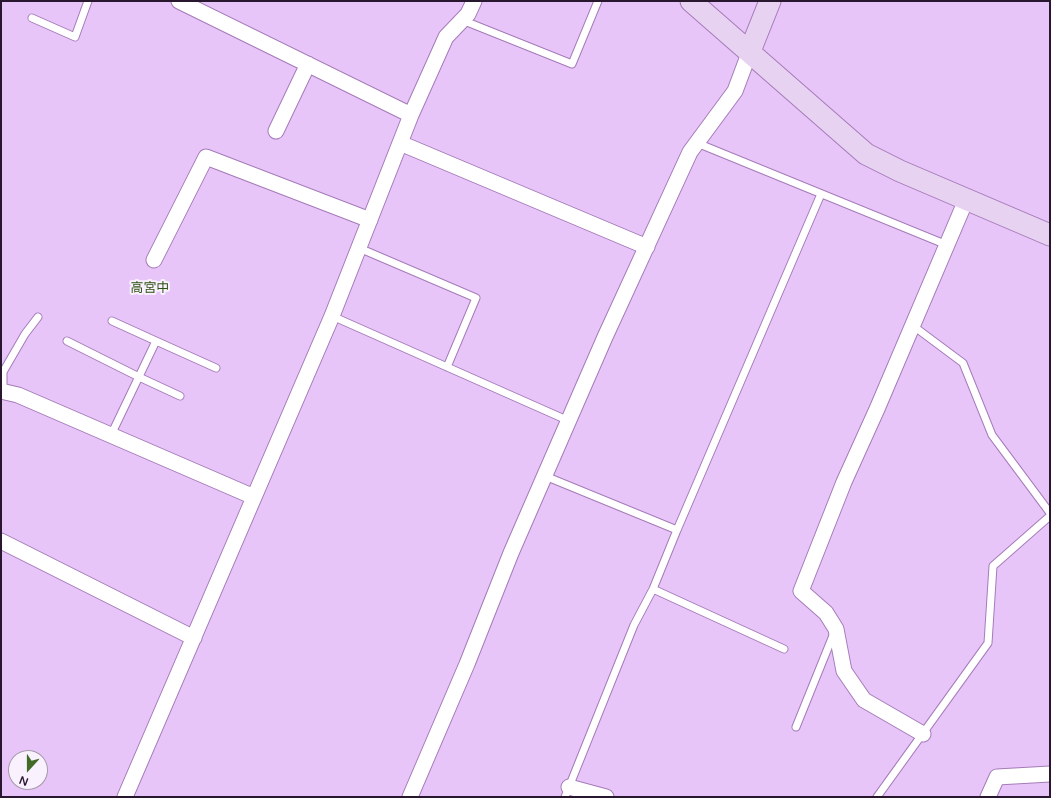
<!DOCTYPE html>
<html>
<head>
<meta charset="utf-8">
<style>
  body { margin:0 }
  #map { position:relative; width:1051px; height:798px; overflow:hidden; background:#e8c5f9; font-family:"Varela Round",sans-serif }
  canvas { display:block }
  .frame { position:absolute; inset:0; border:2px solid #28172f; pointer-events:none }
  .north { position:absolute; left:8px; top:750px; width:40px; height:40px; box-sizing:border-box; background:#faf1fe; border:1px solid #a69aab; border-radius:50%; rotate:201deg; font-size:11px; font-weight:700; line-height:16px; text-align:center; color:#28172f }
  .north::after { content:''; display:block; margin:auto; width:14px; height:18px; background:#416a26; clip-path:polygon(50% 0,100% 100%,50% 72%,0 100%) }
</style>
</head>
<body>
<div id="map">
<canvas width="1051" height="798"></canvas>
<div class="frame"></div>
<div class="north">N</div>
</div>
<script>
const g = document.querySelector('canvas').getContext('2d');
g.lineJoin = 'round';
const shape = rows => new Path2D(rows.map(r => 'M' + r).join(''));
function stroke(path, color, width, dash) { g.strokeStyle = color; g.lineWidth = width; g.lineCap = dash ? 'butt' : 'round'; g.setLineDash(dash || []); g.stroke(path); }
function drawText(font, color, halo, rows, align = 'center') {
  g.font = font + ' "Varela Round","Noto Sans JP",sans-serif'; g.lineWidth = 4; g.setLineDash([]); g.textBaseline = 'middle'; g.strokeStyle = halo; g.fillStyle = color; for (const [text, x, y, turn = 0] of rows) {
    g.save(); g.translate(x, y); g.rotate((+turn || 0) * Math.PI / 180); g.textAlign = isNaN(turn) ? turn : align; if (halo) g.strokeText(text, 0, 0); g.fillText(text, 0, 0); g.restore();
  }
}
const lane = shape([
  [32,18,75,37,88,1],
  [462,20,572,64,598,1],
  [697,143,947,245],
  [359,248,476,298,447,367],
  [332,316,569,421],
  [912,325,963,363,992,435,1050,513],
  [67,341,139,377,180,396],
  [156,341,216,368],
  [3,392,3,372,25,334,38,317],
  [111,435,156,341,112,321],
  [545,476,677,530,653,589,634,625,565,797],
  [677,530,821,194],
  [653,589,784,649],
  [796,727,834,633],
  [877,797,988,643,993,566,1050,516]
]);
const street = shape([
  [179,1,411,115],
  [276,131,308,64],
  [400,143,647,247],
  [154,260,206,157,370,220],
  [1,391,18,395,254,497],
  [1,541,194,638],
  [923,734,864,700,844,671,836,629,826,613,801,591,844,482,877,409,966,200],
  [569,787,606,797],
  [125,797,332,316,411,115,446,37,468,14,474,1],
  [410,797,467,664,511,553,605,337,690,152,735,91,750,51],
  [988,797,997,777,1050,774]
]);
const secondary = shape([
  [691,1,866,154,900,171,1050,235],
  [750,51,770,1]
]);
stroke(lane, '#a57bb8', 9);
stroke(street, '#a57bb8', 17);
stroke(secondary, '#a57bb8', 23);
stroke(lane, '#fff', 7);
stroke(street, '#fff', 15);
stroke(secondary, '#e8d2f2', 21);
drawText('13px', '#2d5112', '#faf1fe', [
  ["高宮中",150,289]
]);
</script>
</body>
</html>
